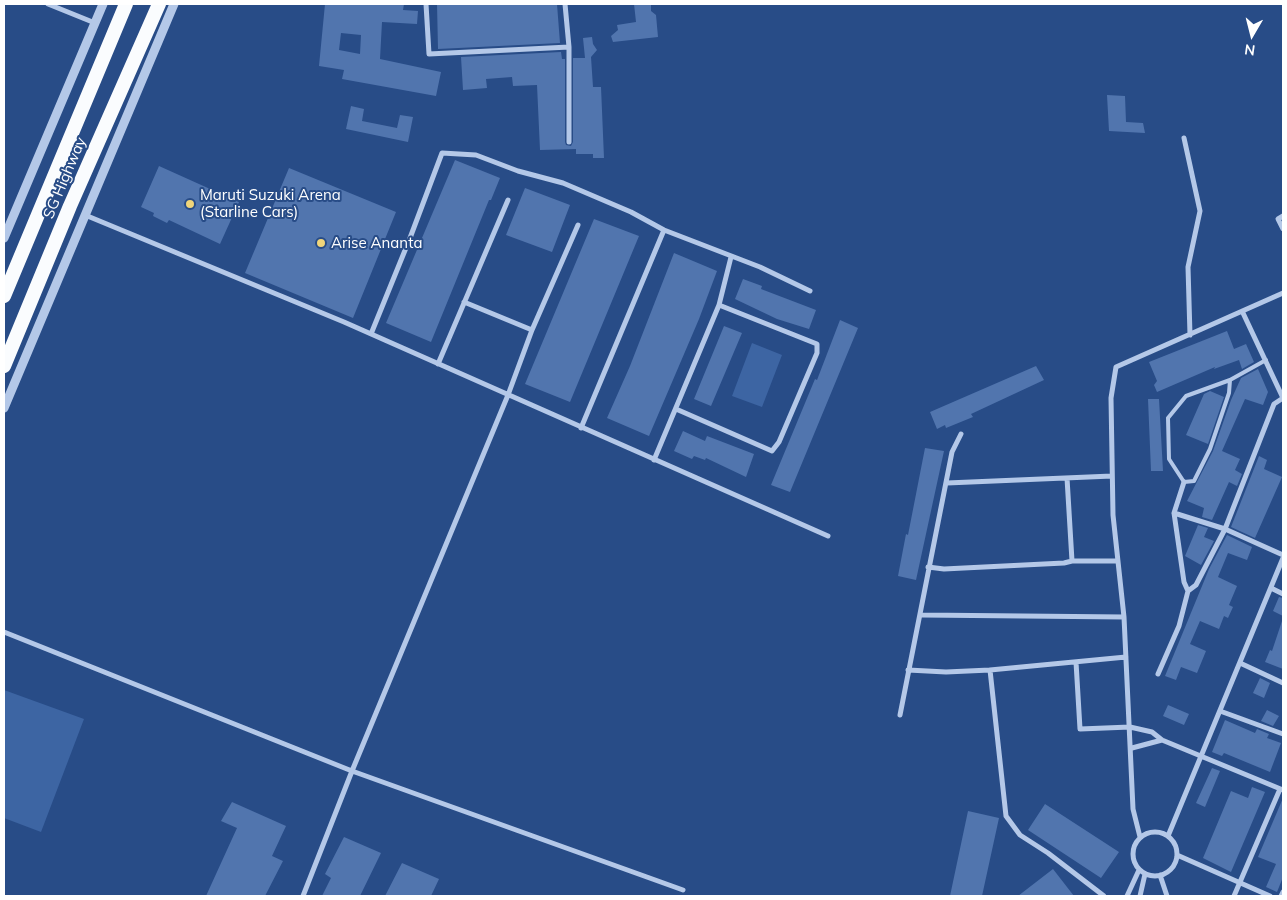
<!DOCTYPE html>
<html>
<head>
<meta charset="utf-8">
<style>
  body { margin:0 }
  #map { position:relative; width:1287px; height:900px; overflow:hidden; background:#284c87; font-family:Mulish,sans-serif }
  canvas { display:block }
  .frame { position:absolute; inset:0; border:5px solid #fff; pointer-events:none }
  .north { position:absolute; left:1227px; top:10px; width:50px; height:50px; -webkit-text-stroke:4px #284c87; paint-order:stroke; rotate:188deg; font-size:14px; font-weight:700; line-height:20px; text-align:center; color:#fff }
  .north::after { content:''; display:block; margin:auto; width:18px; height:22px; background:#fff; clip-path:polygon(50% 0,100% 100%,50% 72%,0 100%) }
</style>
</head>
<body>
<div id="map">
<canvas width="1287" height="900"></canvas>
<div class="frame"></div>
<div class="north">N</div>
</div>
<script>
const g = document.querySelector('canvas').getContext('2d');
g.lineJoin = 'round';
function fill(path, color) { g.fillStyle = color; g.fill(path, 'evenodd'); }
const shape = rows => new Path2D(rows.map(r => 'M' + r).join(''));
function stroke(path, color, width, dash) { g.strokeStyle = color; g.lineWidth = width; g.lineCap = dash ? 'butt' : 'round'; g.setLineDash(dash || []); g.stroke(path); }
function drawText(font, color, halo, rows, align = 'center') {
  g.font = font + ' Mulish,sans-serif'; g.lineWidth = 4; g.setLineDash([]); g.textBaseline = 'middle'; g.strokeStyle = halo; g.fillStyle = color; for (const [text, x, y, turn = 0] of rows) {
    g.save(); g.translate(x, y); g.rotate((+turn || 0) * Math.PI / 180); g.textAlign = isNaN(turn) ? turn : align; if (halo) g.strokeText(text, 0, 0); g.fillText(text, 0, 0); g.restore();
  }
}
fill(shape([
  [752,343,782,355,762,407,732,396],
  [4,690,84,719,41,832,4,818]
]), '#3d65a3');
fill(shape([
  [325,4,404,4,403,10,418,11,417,24,382,22,380,59,441,72,436,96,342,79,344,70,319,66],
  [341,33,361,35,360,54,339,50],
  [437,4,557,4,560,43,438,49],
  [634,4,651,4,651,11,656,15,658,37,613,42,611,36,618,30,617,25,636,22],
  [592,37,593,44,597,50,591,57,593,87,601,87,604,158,593,158,593,154,576,154,576,149,540,150,537,85,513,86,512,77,486,79,487,88,463,90,461,57,561,52,562,59,565,59,565,142,566,145,571,146,573,142,573,58,585,58,583,38],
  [1107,95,1125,96,1126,122,1143,123,1145,133,1109,131],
  [351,106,364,109,362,121,397,128,400,115,413,117,408,142,346,129],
  [455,160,500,178,491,200,489,200,431,342,386,323],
  [159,166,239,202,220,244,169,220,167,223,153,216,154,213,141,207],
  [289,168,396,212,353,318,245,273],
  [525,188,570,205,552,252,506,235],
  [594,219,639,236,570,402,525,384],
  [674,253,717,271,699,319,649,436,607,418,630,366],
  [743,279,762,286,761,289,816,310,809,329,777,319,735,299],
  [840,320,858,328,790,492,771,485,815,379,817,380],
  [724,326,742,333,711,406,694,399],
  [1227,331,1234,349,1246,344,1254,362,1242,369,1239,360,1214,369,1215,367,1157,392,1154,385,1157,381,1149,362],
  [1036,366,1044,380,971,414,973,417,946,428,945,425,937,429,930,412],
  [1258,369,1268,392,1263,405,1245,399,1222,451,1240,459,1235,470,1242,474,1237,486,1229,482,1212,520,1202,517,1204,508,1187,501,1213,451,1231,400,1241,378],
  [1210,391,1224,397,1208,444,1186,435,1204,394],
  [1148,399,1159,399,1163,471,1151,471],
  [683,431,705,441,707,436,754,454,746,477,706,458,705,460,694,456,692,459,674,451],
  [925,448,944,451,916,580,898,576,906,534,908,535],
  [1259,456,1267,460,1264,469,1282,477,1255,538,1231,527],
  [1198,525,1208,528,1204,537,1214,541,1201,565,1185,556],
  [1227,535,1252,547,1247,560,1228,553,1218,577,1237,586,1229,605,1233,607,1228,618,1224,616,1219,629,1200,621,1190,644,1206,651,1197,673,1181,667,1176,680,1165,676,1209,569],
  [1279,597,1283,598,1283,616,1273,611],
  [1282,621,1283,621,1283,669,1265,662,1270,650,1272,651],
  [1260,678,1270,683,1264,698,1253,693],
  [1168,705,1189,714,1184,725,1163,716],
  [1267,710,1279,716,1273,726,1261,721],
  [1225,720,1255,733,1257,729,1269,734,1267,738,1281,743,1270,772,1224,753,1222,756,1212,752],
  [1212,768,1220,771,1205,807,1196,803],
  [1252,787,1265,792,1231,872,1203,858,1231,791,1248,798],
  [1283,798,1283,877,1277,892,1266,887,1276,864,1258,857],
  [232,802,286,826,272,856,283,861,265,896,206,896,237,828,221,821],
  [1045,804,1119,852,1101,878,1028,830],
  [968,811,999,818,982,896,950,896],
  [344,837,381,853,360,896,322,896,331,878,325,874],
  [402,863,439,879,431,896,385,896],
  [1053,869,1074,896,1018,896]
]), '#5175ae');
stroke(shape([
  [1230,380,1229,393,1210,449,1194,481,1184,482,1169,459,1168,418,1186,396,1230,380,1266,360]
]), '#b4c8e8', 4);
stroke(shape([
  [48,4,95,23],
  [426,4,429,54,569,47,565,4],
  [569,47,569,142],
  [1184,138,1200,211,1188,267,1190,335],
  [85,215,344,322,828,536],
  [1283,216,1278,219,1283,229],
  [464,302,532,330],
  [371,334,410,238,442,153,476,155,518,171,563,183,631,212,664,230,760,267,810,291],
  [438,364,508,200],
  [676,409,772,451,779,442,817,353,817,344,719,305],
  [581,428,664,230],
  [654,460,719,305,731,257],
  [1067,478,1072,561],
  [947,483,1112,476],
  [1174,513,1225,529,1283,555],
  [928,567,944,569,1064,563,1072,561,1118,561],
  [1271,588,1283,594],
  [1188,591,1196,585,1225,529,1274,404,1283,398,1243,313],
  [922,615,1124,617],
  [4,632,352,771,683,890],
  [1076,662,1080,729,1130,727,1152,732,1162,740],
  [1240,663,1283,683],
  [908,670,946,672,990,670,1126,657],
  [990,670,1006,816,1020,835,1048,853,1104,896],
  [1158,674,1179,626,1188,591,1184,582,1174,513,1184,482],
  [1220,711,1283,734],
  [900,715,952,452,961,434],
  [1132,748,1162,740,1283,790],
  '1133 854a22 22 0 1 1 44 0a22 22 0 1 1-44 0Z',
  [1168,836,1283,558],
  [1140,837,1133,809,1124,617,1113,515,1111,398,1116,367,1283,293],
  [1177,855,1270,896],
  [1160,875,1167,896],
  [303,896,352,771,508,395,532,330,578,225],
  [1127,896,1139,870],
  [1140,896,1145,874],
  [1234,896,1280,789],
  [1281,896,1283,892]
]), '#b4c8e8', 5);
stroke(shape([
  [4,238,103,4],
  [4,408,174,4]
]), '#b4c8e8', 9);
stroke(shape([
  [4,296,126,4],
  [4,366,70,206,159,4]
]), '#fafcfe', 14);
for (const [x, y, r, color] of [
  [190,204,5,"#f0d57a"],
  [321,243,5,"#f0d57a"]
]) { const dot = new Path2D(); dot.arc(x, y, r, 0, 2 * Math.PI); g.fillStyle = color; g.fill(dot); stroke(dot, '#284c87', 2); }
drawText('15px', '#fff', '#284c87', [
  ["SG Highway",65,178,-67]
]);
drawText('15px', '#fff', '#284c87', [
  ["Maruti Suzuki Arena",200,195],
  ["(Starline Cars)",200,212],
  ["Arise Ananta",331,243]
], 'left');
</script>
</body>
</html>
